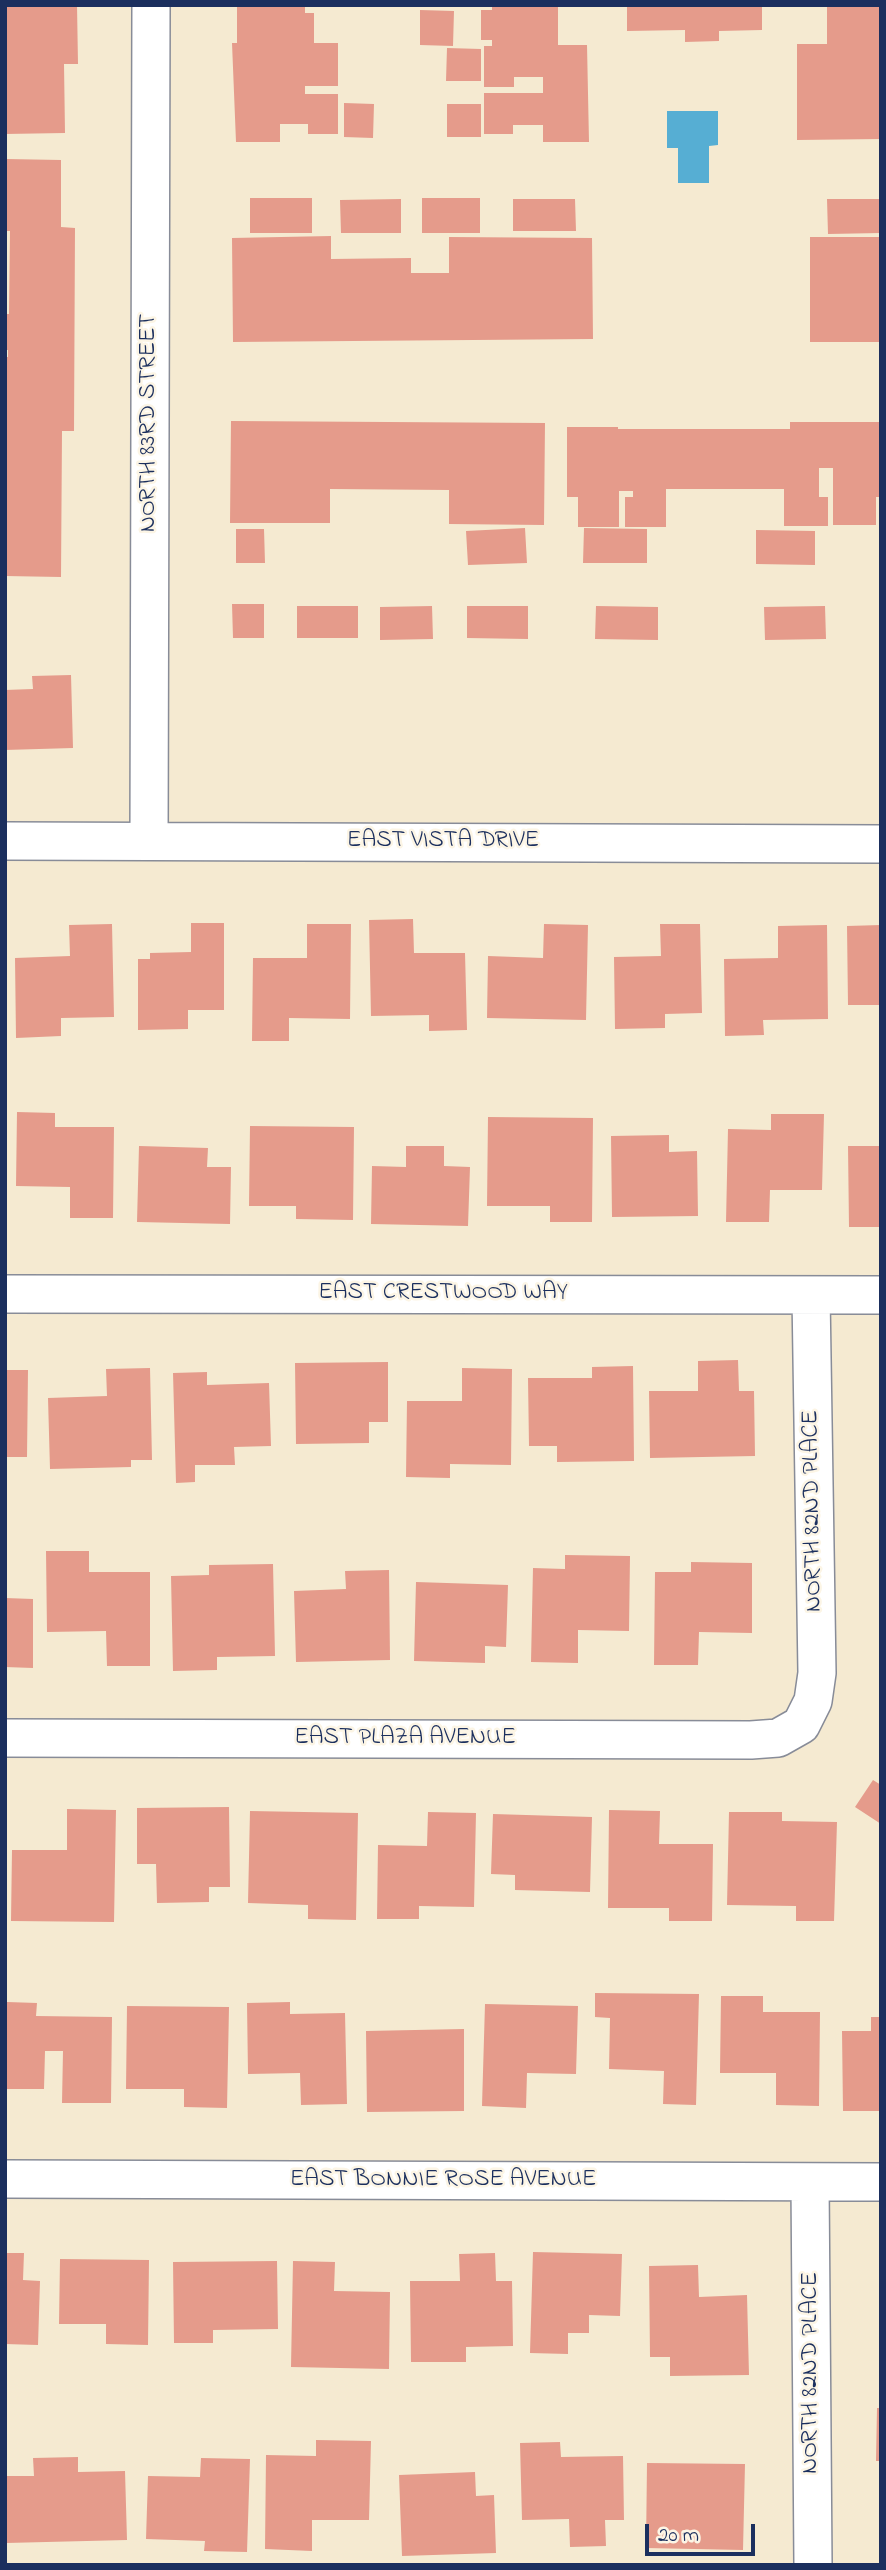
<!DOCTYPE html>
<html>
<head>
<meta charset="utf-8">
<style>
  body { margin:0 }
  #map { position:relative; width:886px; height:2570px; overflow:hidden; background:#f5ead1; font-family:"Indie Flower",sans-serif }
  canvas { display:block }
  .frame { position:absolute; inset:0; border:7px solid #1b2f5e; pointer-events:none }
  .scale { position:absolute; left:645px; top:2524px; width:110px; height:32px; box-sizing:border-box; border:4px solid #1b2f5e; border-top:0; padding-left:9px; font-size:21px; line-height:24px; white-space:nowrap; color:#1b2f5e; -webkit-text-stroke:5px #fcf5e5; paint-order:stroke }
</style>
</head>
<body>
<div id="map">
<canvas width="886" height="2570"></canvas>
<div class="frame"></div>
<div class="scale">20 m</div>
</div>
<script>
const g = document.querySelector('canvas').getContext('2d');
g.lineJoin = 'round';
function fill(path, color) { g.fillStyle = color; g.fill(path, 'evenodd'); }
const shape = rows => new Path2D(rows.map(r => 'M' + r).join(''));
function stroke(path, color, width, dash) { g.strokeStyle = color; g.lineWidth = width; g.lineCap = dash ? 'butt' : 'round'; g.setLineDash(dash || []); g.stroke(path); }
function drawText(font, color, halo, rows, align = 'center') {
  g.font = font + ' "Indie Flower",sans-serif'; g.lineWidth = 5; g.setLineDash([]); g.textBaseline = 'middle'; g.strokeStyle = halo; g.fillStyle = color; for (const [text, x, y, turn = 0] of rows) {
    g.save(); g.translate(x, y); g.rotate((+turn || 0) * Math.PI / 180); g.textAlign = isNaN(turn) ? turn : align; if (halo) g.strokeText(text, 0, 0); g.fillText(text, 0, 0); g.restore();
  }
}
fill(shape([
  [667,111,718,111,718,145,709,146,709,183,678,183,678,148,667,148]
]), '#56aed3');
fill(shape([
  [5,5,77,5,78,64,64,64,65,133,5,134],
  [237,5,305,5,305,13,314,13,314,43,338,43,338,86,305,86,305,94,338,94,338,134,308,134,308,124,280,124,280,142,236,142,232,43,237,43],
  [492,5,558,5,558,45,587,45,589,142,543,142,543,125,513,125,513,134,484,134,484,93,543,93,543,77,514,77,514,87,484,87,484,46,492,46,492,40,481,40,481,10,492,10],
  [627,5,762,5,762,30,719,31,719,41,685,42,685,30,627,31],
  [827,5,881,5,881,139,797,140,797,44,827,44],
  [420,10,454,11,453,46,420,45],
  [447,48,481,49,481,81,446,81],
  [344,103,374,104,373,138,344,137],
  [447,104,481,104,481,137,447,137],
  [6,159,61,160,61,227,75,228,74,431,62,431,61,577,5,576,5,357,8,357,8,350,5,350,5,314,9,314,10,231,5,231],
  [250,198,312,198,312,233,250,233],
  [422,198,480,198,480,233,422,233],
  [401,199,401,233,341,233,340,200],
  [513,199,575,199,576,231,513,231],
  [827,199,881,199,881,233,828,234],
  [331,236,331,259,411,258,411,273,449,273,449,237,592,238,593,339,233,342,232,238],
  [810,237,881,237,881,342,810,342],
  [231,421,545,423,544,525,449,524,449,490,330,489,330,523,230,523],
  [790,422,881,422,881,497,876,497,876,525,833,525,833,468,819,468,819,497,828,497,828,526,784,526,784,489,666,489,666,527,625,527,625,497,633,497,633,491,619,491,619,527,578,527,578,497,567,497,567,427,618,427,618,429,790,429],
  [525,528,527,563,468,565,466,531],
  [584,528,647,529,647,563,583,563],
  [236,529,264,529,265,563,236,563],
  [756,530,815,531,815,565,756,564],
  [232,604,264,604,264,638,233,638],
  [297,606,358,606,358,638,297,638],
  [432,606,433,639,380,640,380,607],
  [467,606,528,606,528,639,467,638],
  [596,606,658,607,658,640,595,639],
  [825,606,826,639,765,640,764,607],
  [71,675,73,748,5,750,5,690,33,689,32,676],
  [413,919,414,953,465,953,467,1030,429,1031,429,1015,371,1016,369,920],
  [191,923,224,923,224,1010,188,1010,188,1029,138,1030,138,959,150,959,150,953,191,952],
  [112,924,114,1017,61,1018,61,1036,16,1038,15,958,70,956,69,925],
  [307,924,351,924,350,1019,289,1018,289,1041,252,1041,253,958,307,958],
  [544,924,588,925,586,1020,487,1018,488,956,543,958],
  [660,924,700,924,702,1013,665,1014,665,1028,615,1029,614,957,661,956],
  [827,925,828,1019,763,1020,764,1035,725,1036,724,959,778,958,778,926],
  [881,925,881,1005,848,1005,847,926],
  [17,1112,55,1113,55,1127,114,1127,113,1218,70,1218,70,1187,16,1186],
  [771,1114,824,1114,822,1190,770,1190,769,1222,726,1222,728,1129,771,1130],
  [488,1117,593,1118,592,1222,550,1222,550,1206,487,1206],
  [250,1126,354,1127,353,1220,296,1219,296,1206,249,1206],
  [669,1135,669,1152,697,1151,698,1216,612,1217,611,1136],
  [139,1146,208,1148,207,1167,231,1167,230,1224,137,1222],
  [406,1146,444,1146,444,1166,470,1167,468,1226,371,1224,372,1166,406,1167],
  [848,1146,881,1146,881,1227,849,1227],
  [738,1360,739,1391,754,1391,755,1456,650,1458,649,1391,698,1391,698,1361],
  [388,1362,388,1422,369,1422,369,1443,296,1444,295,1363],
  [633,1366,634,1461,557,1462,557,1446,529,1446,528,1378,592,1378,592,1367],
  [150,1368,152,1460,131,1460,131,1467,50,1469,48,1398,107,1396,106,1369],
  [462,1368,512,1369,511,1465,450,1464,450,1478,406,1477,407,1401,462,1401],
  [5,1370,28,1370,27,1457,5,1457],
  [207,1372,207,1385,269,1383,271,1446,234,1447,235,1465,195,1465,195,1482,176,1483,173,1373],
  [46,1551,89,1551,89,1572,150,1572,150,1666,107,1666,106,1631,47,1632],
  [565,1555,630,1556,629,1631,578,1630,578,1663,531,1662,533,1568,565,1569],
  [691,1562,752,1563,752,1633,699,1632,698,1665,654,1665,655,1572,691,1572],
  [273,1564,275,1656,217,1657,217,1670,173,1671,171,1576,209,1575,209,1565],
  [389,1570,390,1660,296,1662,294,1591,346,1589,345,1571],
  [416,1582,508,1585,506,1647,485,1646,485,1663,414,1661],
  [5,1598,33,1599,33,1668,5,1667],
  [873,1780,881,1785,881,1824,855,1807],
  [229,1807,230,1887,209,1887,209,1902,157,1903,156,1864,137,1864,137,1808],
  [67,1809,116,1810,114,1922,11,1921,12,1850,67,1850],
  [609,1810,660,1811,659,1844,713,1844,712,1921,669,1921,669,1908,608,1908],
  [250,1811,358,1813,356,1920,308,1919,308,1905,248,1903],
  [428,1812,476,1813,474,1907,419,1906,419,1919,377,1919,378,1845,427,1846],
  [729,1812,782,1812,782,1821,837,1822,834,1921,796,1921,796,1906,727,1905],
  [493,1814,592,1817,590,1892,515,1890,515,1875,491,1874],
  [595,1993,699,1994,696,2105,663,2104,664,2071,609,2069,610,2018,595,2017],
  [721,1996,763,1996,763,2012,820,2012,819,2106,776,2105,776,2073,720,2073],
  [7,2002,37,2003,36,2016,112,2017,111,2103,62,2103,63,2051,45,2051,44,2089,6,2089],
  [290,2002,290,2014,345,2013,347,2104,301,2105,300,2073,248,2074,247,2003],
  [485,2004,578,2006,576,2074,527,2073,526,2108,482,2106],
  [127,2006,229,2007,227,2108,184,2107,184,2089,126,2089],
  [871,2017,881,2017,881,2111,843,2111,842,2031,871,2031],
  [464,2029,464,2111,367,2112,366,2031],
  [533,2252,622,2254,620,2316,589,2315,589,2333,568,2333,568,2354,530,2353],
  [5,2253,24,2253,23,2280,40,2281,38,2345,5,2344],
  [495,2253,496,2281,512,2281,513,2346,466,2347,466,2362,411,2362,410,2281,460,2281,459,2254],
  [60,2259,149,2260,148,2345,106,2344,106,2324,59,2324],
  [277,2261,278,2329,213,2330,213,2343,174,2343,173,2262],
  [293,2261,335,2262,334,2291,390,2292,389,2369,291,2367],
  [698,2265,699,2297,747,2295,749,2375,670,2376,670,2357,650,2357,649,2266],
  [877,2408,881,2408,881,2461,876,2461],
  [316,2440,371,2441,369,2520,312,2520,312,2551,265,2549,266,2455,316,2456],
  [560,2442,561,2457,623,2456,624,2520,605,2520,606,2546,570,2547,569,2519,522,2520,520,2443],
  [78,2457,78,2472,125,2471,127,2540,6,2543,5,2476,34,2476,33,2458],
  [201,2458,250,2459,247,2552,204,2551,205,2541,146,2539,148,2476,200,2477],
  [647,2463,745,2464,743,2550,646,2548],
  [475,2472,476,2496,494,2495,496,2553,402,2556,399,2475]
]), '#e59b8b');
const street = shape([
  [5,841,881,844],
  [149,841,151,5],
  [5,1294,881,1295],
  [5,1738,751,1740,778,1738,801,1725,813,1701,817,1673,811,1295],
  [5,2179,881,2182],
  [810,2182,813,2565]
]);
stroke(street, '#888c98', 40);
stroke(street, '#fff', 37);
drawText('24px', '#1b2f5e', '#fcf5e5', [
  ["NORTH 83RD STREET",150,423,-90],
  ["EAST VISTA DRIVE",443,842],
  ["EAST CRESTWOOD WAY",443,1294],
  ["NORTH 82ND PLACE",814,1511,-91],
  ["EAST PLAZA AVENUE",405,1739],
  ["EAST BONNIE ROSE AVENUE",443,2181],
  ["NORTH 82ND PLACE",812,2373,-90]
]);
</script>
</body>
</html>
